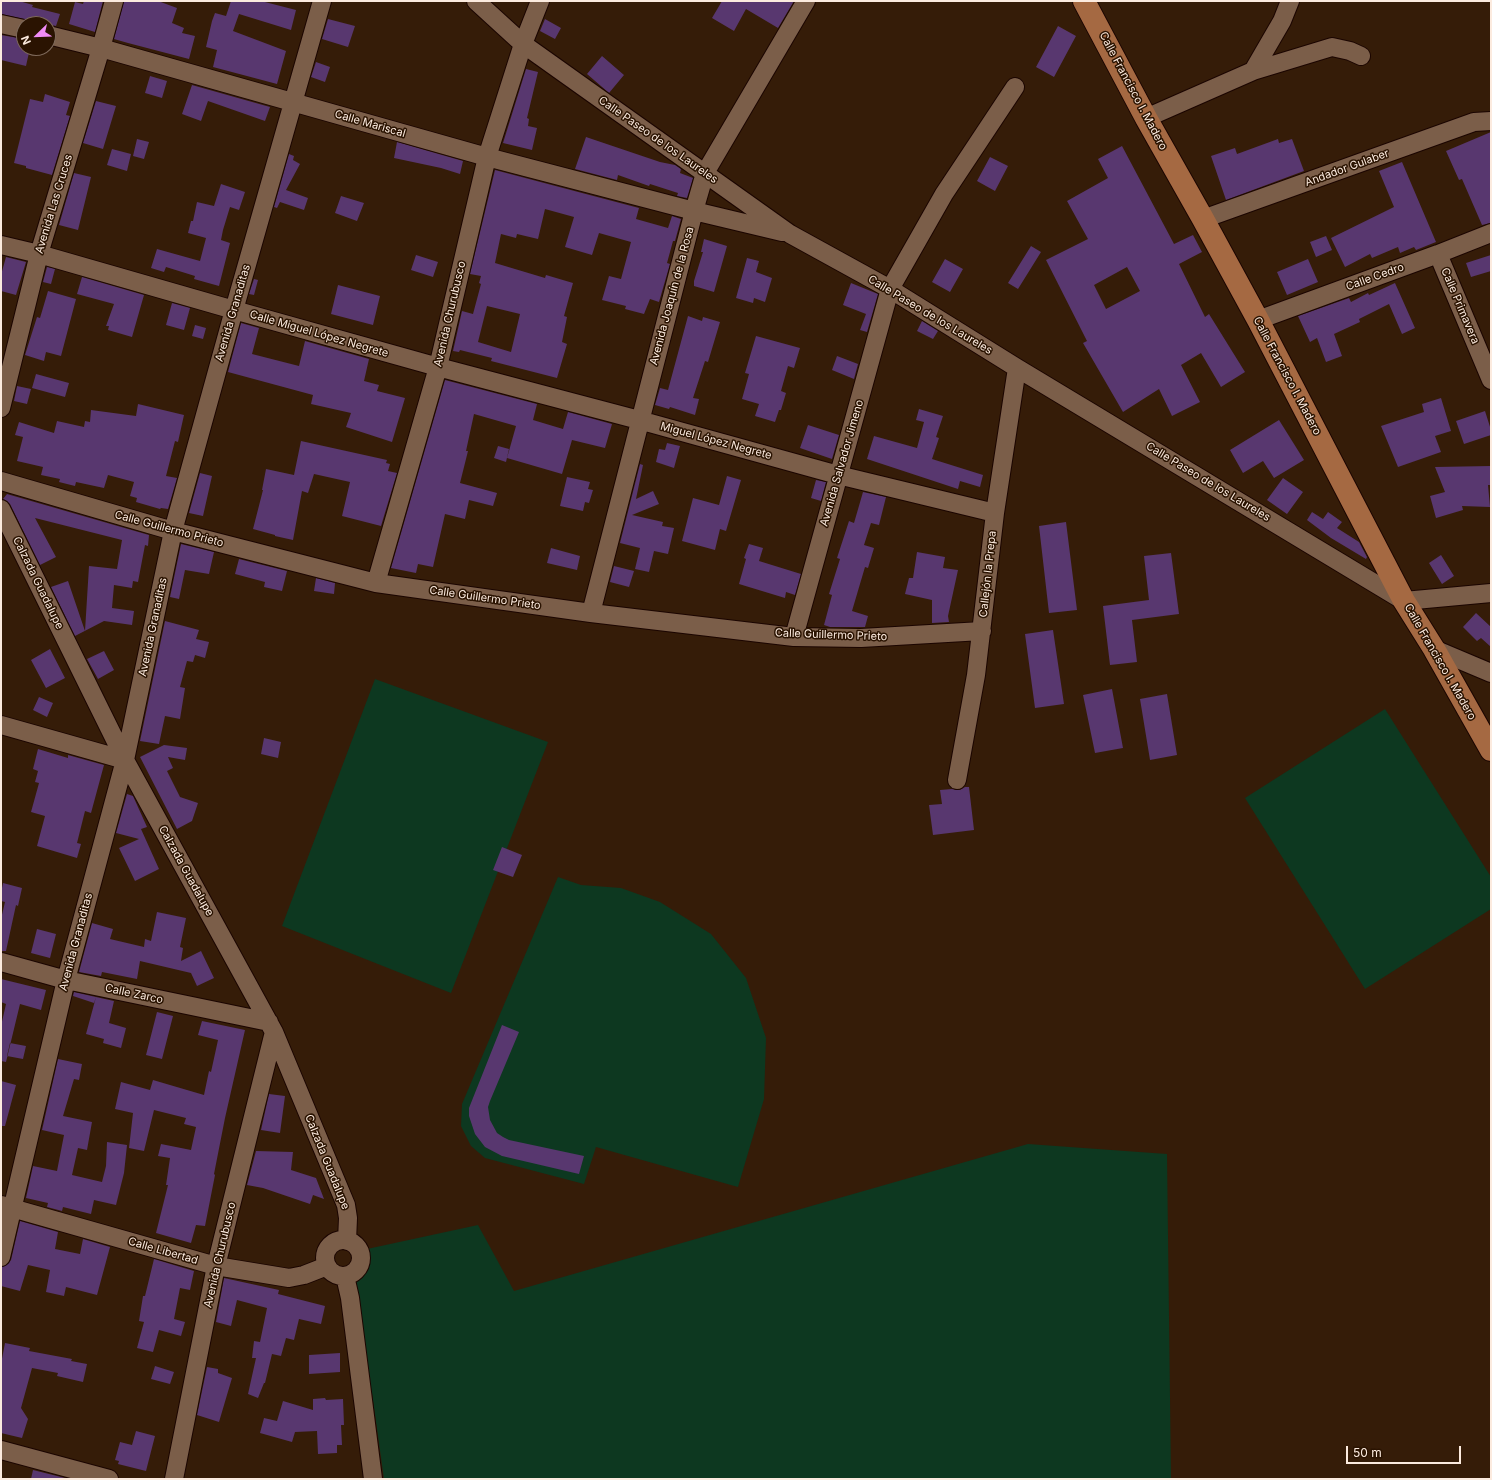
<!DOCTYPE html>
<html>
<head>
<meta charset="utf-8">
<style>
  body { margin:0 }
  #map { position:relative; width:1492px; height:1480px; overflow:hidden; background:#351c08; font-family:Inter,sans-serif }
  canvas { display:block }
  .frame { position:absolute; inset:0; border:2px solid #fcebdf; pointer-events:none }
  .north { position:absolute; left:16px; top:16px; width:40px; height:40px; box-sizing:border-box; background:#2a1301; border:1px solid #7e695a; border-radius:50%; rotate:247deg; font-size:11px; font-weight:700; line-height:16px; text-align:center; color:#fcebdf }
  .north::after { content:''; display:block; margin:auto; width:14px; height:18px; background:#f08bf6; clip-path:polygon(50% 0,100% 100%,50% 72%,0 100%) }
  .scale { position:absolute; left:1346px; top:1446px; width:115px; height:18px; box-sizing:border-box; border:2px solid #fcebdf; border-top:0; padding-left:5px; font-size:12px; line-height:14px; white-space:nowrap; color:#fcebdf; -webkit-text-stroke:3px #2a1301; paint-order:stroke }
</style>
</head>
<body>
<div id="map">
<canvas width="1492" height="1480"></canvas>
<div class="frame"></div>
<div class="north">N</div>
<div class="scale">50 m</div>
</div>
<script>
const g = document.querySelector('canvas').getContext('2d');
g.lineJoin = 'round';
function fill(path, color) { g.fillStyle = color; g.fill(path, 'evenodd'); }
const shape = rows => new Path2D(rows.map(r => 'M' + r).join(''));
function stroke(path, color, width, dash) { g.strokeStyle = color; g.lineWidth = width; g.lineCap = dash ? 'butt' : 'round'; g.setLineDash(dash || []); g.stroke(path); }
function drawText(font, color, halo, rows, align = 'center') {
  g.font = font + ' Inter,sans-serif'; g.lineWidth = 3; g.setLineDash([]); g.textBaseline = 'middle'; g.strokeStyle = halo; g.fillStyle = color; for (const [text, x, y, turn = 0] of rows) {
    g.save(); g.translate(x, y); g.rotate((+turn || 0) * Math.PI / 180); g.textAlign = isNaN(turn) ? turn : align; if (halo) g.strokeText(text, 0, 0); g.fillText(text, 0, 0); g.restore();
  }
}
fill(shape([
  [375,679,548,742,451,993,282,926],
  [1385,709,1491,877,1491,909,1365,989,1245,798],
  [558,877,581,885,621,888,660,902,711,934,746,978,766,1038,764,1099,738,1187,596,1147,584,1184,485,1158,471,1146,461,1126,462,1104],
  [1028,1144,1167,1154,1171,1479,384,1479,372,1393,349,1287,367,1249,478,1225,514,1291]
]), '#0d3820');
fill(shape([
  [1,1,19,1,33,5,32,7,60,14,56,26,1,14],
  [84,1,103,1,95,32,69,24,75,2,83,4],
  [124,1,158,1,177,8,172,23,184,28,182,33,195,36,189,59,128,43,114,39],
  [231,1,261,1,296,10,291,30,239,14,233,31,286,51,277,84,213,67,217,50,206,47,212,21,215,13,226,16],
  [722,1,794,1,778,28,746,9,734,31,712,18],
  [328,19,355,26,348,47,322,39],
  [545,19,561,28,555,39,540,31],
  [1058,26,1076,36,1054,77,1036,67],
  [1,35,24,39,24,48,30,48,26,66,1,60],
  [602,56,624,75,609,93,587,74],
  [316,62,330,67,325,82,311,77],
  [526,69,538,72,527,118,529,119,528,126,537,128,532,150,503,143],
  [150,76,167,81,162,98,145,93],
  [192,85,270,107,265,121,208,101,201,121,182,114],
  [45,94,70,102,66,115,70,116,52,175,26,168,26,166,14,163,30,99,43,102],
  [96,101,116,106,103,149,83,143],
  [1491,132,1491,223,1482,225,1462,179,1459,180,1446,151],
  [586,137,660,162,675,165,681,169,680,173,693,178,687,198,677,196,678,193,650,184,649,186,618,175,617,180,575,169],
  [137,139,149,142,144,159,133,156],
  [1278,139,1279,143,1292,139,1304,171,1226,200,1211,156,1235,148,1237,154],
  [397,142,463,161,460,174,441,168,394,158],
  [1122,146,1174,244,1193,235,1202,252,1179,264,1205,317,1209,314,1245,372,1221,387,1201,353,1181,365,1200,402,1172,416,1159,389,1123,412,1083,343,1087,341,1046,260,1088,239,1067,201,1108,178,1098,159],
  [1127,267,1140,291,1106,309,1094,285],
  [112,149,131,154,127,171,107,165],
  [289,154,294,156,293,160,300,164,286,190,308,198,304,210,280,202,277,208,274,207],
  [990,157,1008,166,995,191,977,181],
  [1402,162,1436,242,1416,250,1414,247,1400,253,1398,247,1372,258,1370,254,1345,267,1331,238,1394,207,1379,171],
  [495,170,639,208,636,219,668,228,672,216,681,219,675,241,673,241,667,263,670,264,659,302,650,299,644,314,625,309,626,306,602,300,609,276,621,279,631,242,599,233,592,255,565,247,574,217,545,209,538,239,517,234,516,238,501,234,495,263,545,278,546,275,573,283,564,316,567,317,562,342,567,344,557,378,491,361,492,358,460,350,459,352,453,351,462,311,473,314,481,284,479,283,481,276,470,274],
  [487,306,520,314,511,352,478,342],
  [74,173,91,177,78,230,59,225],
  [221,184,245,192,239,210,230,207,223,230,221,240,230,243,219,286,194,279,195,276,166,267,164,272,151,268,157,249,200,261,206,238,188,233,191,221,193,221,197,202,214,206],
  [341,196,364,203,357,221,335,213],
  [1326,236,1332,250,1316,257,1310,242],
  [704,239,727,246,714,292,694,286,694,281,703,252,701,252],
  [1031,246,1041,252,1018,289,1008,283],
  [416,255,438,262,433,277,411,270],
  [1491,255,1491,271,1471,277,1466,263],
  [6,257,26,262,16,295,1,291,1,275],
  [747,258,759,261,756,272,772,278,765,302,754,298,753,303,736,298],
  [945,259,963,269,950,292,932,282],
  [1308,259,1318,282,1287,295,1277,272],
  [47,267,55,269,51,284,43,282],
  [82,277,144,295,132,337,108,330,109,326,106,326,114,304,77,294],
  [254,279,258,280,254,295,249,294],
  [851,283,878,294,867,332,860,330,866,314,843,305],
  [1395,283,1415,328,1402,334,1389,304,1359,319,1360,322,1334,334,1342,356,1326,362,1317,338,1310,342,1298,316,1349,298,1351,302,1368,293,1369,295],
  [338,285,380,296,373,325,331,314],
  [48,291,76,299,61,356,46,352,44,361,25,355,37,317,40,318],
  [172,303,190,308,184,330,166,325],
  [688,316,702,321,703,317,720,322,708,362,705,361,693,398,699,399,695,415,670,407,669,409,655,405,660,388,668,390],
  [922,321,938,331,933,339,917,331],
  [241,323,259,328,252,354,299,366,305,341,369,359,364,381,379,385,377,391,405,398,392,442,346,427,351,413,311,404,313,395,228,372],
  [195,325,206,328,203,339,192,336],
  [756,336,800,348,794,368,788,366,781,391,786,393,781,410,779,410,775,422,755,416,759,404,742,399,749,374,745,373],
  [837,356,858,364,854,379,832,370],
  [36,374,69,383,65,397,32,388],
  [445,380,537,404,533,420,563,429,568,412,612,424,605,448,572,440,562,474,507,458,516,426,474,414,466,451,468,451,460,483,497,493,493,506,469,500,465,519,445,514,433,567,418,564,416,573,391,568],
  [17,386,31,389,27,404,14,401],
  [1441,398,1451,431,1435,436,1441,452,1398,467,1381,426,1424,412,1422,404],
  [138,404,184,415,178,442,175,441,166,476,177,478,168,509,161,508,160,509,136,502,137,498,130,496,134,482,108,475,104,488,76,482,75,486,59,482,60,479,41,475,43,467,17,461,23,437,15,435,19,422,54,433,57,421,84,427,85,421,90,422,91,410,136,416],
  [919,409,943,416,936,437,939,438,932,459,983,475,980,487,960,481,958,489,867,459,874,436,917,448,924,422,916,420],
  [1485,411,1491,430,1491,435,1464,444,1456,421],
  [1279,420,1304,460,1274,478,1263,461,1243,473,1230,450],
  [808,425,839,435,832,459,800,448],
  [301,441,387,460,386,463,390,464,388,471,397,473,381,526,342,516,350,482,314,474,308,493,302,491,293,540,275,536,275,535,253,529,263,490,262,490,266,469,294,475],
  [667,443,680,446,674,468,656,462,659,449,665,450],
  [498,446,509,449,506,462,494,458],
  [640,464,643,465,636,499,653,491,659,504,632,515,663,522,662,526,674,528,668,554,654,551,649,572,635,569,640,548,620,543],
  [1491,466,1491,485,1488,485,1490,507,1462,506,1463,510,1436,518,1430,496,1445,492,1435,467],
  [200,473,212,476,203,516,189,513],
  [727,476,741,480,726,531,720,529,715,550,682,541,693,498,719,505],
  [567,477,590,482,588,489,593,490,589,503,585,502,583,511,560,506],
  [1283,478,1303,492,1287,514,1267,500],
  [816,480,826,482,821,501,811,498],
  [863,492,886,497,879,525,871,523,864,545,874,548,868,568,865,567,852,611,868,616,865,627,830,627,824,625,832,595,829,594,840,559,837,558,849,521,854,523],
  [7,494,149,535,148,546,145,545,138,582,133,581,132,588,114,585,112,608,134,611,132,625,104,621,75,636,51,587,68,581,85,631,89,566,117,569,122,540,35,518,56,557,40,565,10,504,7,501,3,499],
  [1312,512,1323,519,1328,512,1342,522,1337,528,1359,542,1367,557,1366,559,1331,538,1307,520],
  [1066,522,1077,610,1049,613,1039,526],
  [181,544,214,552,209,574,185,570,179,599,170,597],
  [749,544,763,548,759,561,801,574,795,595,786,592,785,598,739,584,746,559,744,558],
  [551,548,580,556,577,570,547,563],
  [917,552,945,557,943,568,958,570,948,616,949,622,932,623,932,600,905,594,909,578,913,578],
  [1171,553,1179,614,1132,620,1137,662,1110,665,1103,606,1149,600,1144,556],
  [1441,555,1454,576,1442,584,1429,563],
  [239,559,287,571,282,591,264,587,265,582,235,574],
  [614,566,634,571,629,587,610,582],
  [316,578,335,583,334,594,314,591],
  [1476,613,1491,627,1491,647,1481,638,1477,641,1463,627],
  [165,621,199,630,196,639,209,642,205,658,195,655,193,662,187,661,180,687,185,688,180,719,165,716,159,744,140,741],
  [1053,630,1064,704,1035,708,1025,634],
  [50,649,65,678,46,688,31,660],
  [104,651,114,670,98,679,87,659],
  [1112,689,1123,748,1095,753,1083,695],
  [1167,694,1177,755,1150,760,1140,699],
  [39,697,53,703,47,717,33,710],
  [264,738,281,742,278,758,261,754],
  [164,745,187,748,185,760,168,757,173,768,167,771,180,797,198,803,192,821,177,829,140,757],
  [38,749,68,758,68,755,104,765,91,813,85,811,77,843,81,844,77,858,37,846,45,816,31,812,39,783,35,782,38,771,33,769],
  [965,787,969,787,974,830,933,835,929,805,942,804,940,790,952,789,956,790,960,790],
  [127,794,133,796,147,827,141,829,159,869,135,881,119,848,139,839,116,833],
  [502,847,522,855,513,877,493,870],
  [3,883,22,888,18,906,16,905,6,951,1,951,1,919,5,902,1,901,1,893],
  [157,912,186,918,180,947,183,948,181,961,201,951,214,978,197,986,191,973,140,961,137,979,102,972,101,976,79,972,92,923,113,929,110,939,144,947,145,939,151,941],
  [37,929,56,934,50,958,31,953],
  [1,979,46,990,41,1010,20,1004,6,1062,1,1061,1,1026,6,1004,1,1002],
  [74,992,96,997,94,1003,73,996],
  [96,997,114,1001,109,1023,126,1028,121,1048,103,1043,104,1039,86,1034],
  [157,1012,173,1016,162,1059,146,1055],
  [202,1021,245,1030,225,1118,214,1174,215,1175,205,1226,196,1225,191,1243,156,1233,168,1185,166,1185,170,1158,158,1156,161,1144,191,1150,196,1127,184,1124,186,1118,154,1110,144,1151,129,1148,133,1113,115,1109,121,1082,150,1090,153,1080,204,1095,209,1071,211,1072,218,1040,198,1035],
  [502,1025,519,1032,490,1101,488,1107,490,1120,497,1133,503,1137,509,1140,584,1156,579,1174,502,1156,485,1147,475,1134,469,1116,469,1108],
  [10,1043,26,1046,23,1059,7,1056],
  [58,1059,82,1064,79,1080,74,1079,63,1116,92,1122,87,1150,78,1148,72,1175,102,1182,106,1166,107,1142,127,1145,124,1173,116,1205,94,1200,91,1214,63,1207,62,1211,47,1207,48,1203,26,1198,33,1166,57,1171,64,1135,42,1130],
  [1,1081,16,1085,5,1126,1,1126],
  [269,1094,285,1096,280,1133,261,1130],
  [256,1151,293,1152,291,1170,316,1178,324,1199,313,1195,310,1204,263,1188,247,1185],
  [20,1221,58,1232,55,1249,80,1254,83,1239,110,1247,97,1295,66,1287,64,1296,46,1292,50,1270,28,1265,20,1291,1,1286,1,1267,8,1264,11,1260],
  [154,1259,194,1271,190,1290,180,1288,174,1319,185,1322,181,1336,159,1330,153,1352,137,1348,144,1322,139,1321,143,1296,145,1296],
  [224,1278,279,1290,278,1294,325,1306,321,1324,299,1319,294,1340,286,1338,281,1356,272,1354,265,1383,264,1383,258,1398,248,1394,256,1358,252,1358,254,1341,260,1342,267,1308,237,1300,231,1326,216,1322],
  [5,1343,30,1348,29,1351,72,1359,71,1361,87,1364,83,1382,57,1376,58,1373,32,1368,21,1408,28,1419,22,1438,1,1433,1,1364],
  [340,1353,340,1372,309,1374,309,1355],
  [155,1366,174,1372,170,1384,151,1379],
  [207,1367,218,1369,218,1373,232,1378,219,1422,197,1415],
  [325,1398,326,1400,343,1399,344,1425,341,1425,342,1445,337,1445,337,1453,318,1454,317,1431,295,1432,292,1442,260,1433,264,1418,277,1421,283,1401,313,1410,313,1399],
  [136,1431,155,1436,146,1471,118,1464,119,1461,115,1460,120,1442,132,1445],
  [33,1470,69,1479,31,1479]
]), '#58376f');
const minor = shape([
  [476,1,523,44,790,234,890,289,1017,368,1404,601,1491,593],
  [1,24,24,29],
  [48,35,101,48,487,157,694,211,782,232],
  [1253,71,1282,21,1290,1],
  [1146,118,1253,71,1332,47,1350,51,1361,56],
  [1203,219,1474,122,1491,121],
  [1,245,39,254,234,310,438,367,639,420,838,475,995,513],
  [1438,254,1491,380],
  [1258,320,1438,254,1491,233],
  [1,408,39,254,101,48,114,1],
  [1,481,173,531,376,583,591,613,794,637,861,638,982,631],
  [1,509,125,760,274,1032,346,1205,348,1218,347,1241],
  [376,583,438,367,487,157,523,44,540,1],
  [591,613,694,211,705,173,806,1],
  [794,637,890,289,944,194,1015,87],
  [1434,649,1491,673],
  [1,725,125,760],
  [957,780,976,675,995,513,1017,368],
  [1,962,66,980,269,1022],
  [1,1205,216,1266,289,1278,304,1275,327,1266],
  '325 1258a18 18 0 1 1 36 0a18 18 0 1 1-36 0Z',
  [1,1257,66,980,125,760,173,531,234,310,322,1],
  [345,1276,350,1298,373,1479],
  [1,1450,109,1479],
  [174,1479,216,1266,274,1032]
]);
const major = shape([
  [1084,1,1146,118,1203,219,1258,320,1404,601,1434,649,1491,750]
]);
stroke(minor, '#1b0500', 20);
stroke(major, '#1b0500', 24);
stroke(minor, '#7b5e49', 18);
stroke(major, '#a56942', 22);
drawText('11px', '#fcebdf', '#2a1301', [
  ["Calle Francisco I. Madero",1133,91,62],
  ["Calle Mariscal",370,124,16],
  ["Calle Paseo de los Laureles",658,140,35],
  ["Andador Gulaber",1347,168,-20],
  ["Avenida Las Cruces",54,204,-73],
  ["Calle Cedro",1375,277,-20],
  ["Avenida Joaquín de la Rosa",672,296,-75],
  ["Calle Primavera",1460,306,67],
  ["Avenida Granaditas",233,313,-74],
  ["Avenida Churubusco",450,314,-77],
  ["Calle Paseo de los Laureles",930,315,31],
  ["Calle Miguel López Negrete",319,334,16],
  ["Calle Francisco I. Madero",1287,376,62],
  ["Miguel López Negrete",716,441,15],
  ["Avenida Salvador Jimeno",842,463,-74],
  ["Calle Paseo de los Laureles",1208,482,31],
  ["Calle Guillermo Prieto",169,529,15],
  ["Callejón la Prepa",988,574,-84],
  ["Calzada Guadalupe",38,583,64],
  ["Calle Guillermo Prieto",485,598,8],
  ["Avenida Granaditas",153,627,-78],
  ["Calle Guillermo Prieto",831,635,2],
  ["Calle Francisco I. Madero",1440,662,60],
  ["Calzada Guadalupe",186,871,61],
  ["Avenida Granaditas",76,942,-75],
  ["Calle Zarco",134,994,12],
  ["Calzada Guadalupe",327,1162,68],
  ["Calle Libertad",163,1251,16],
  ["Avenida Churubusco",220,1255,-77]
]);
</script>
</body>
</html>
